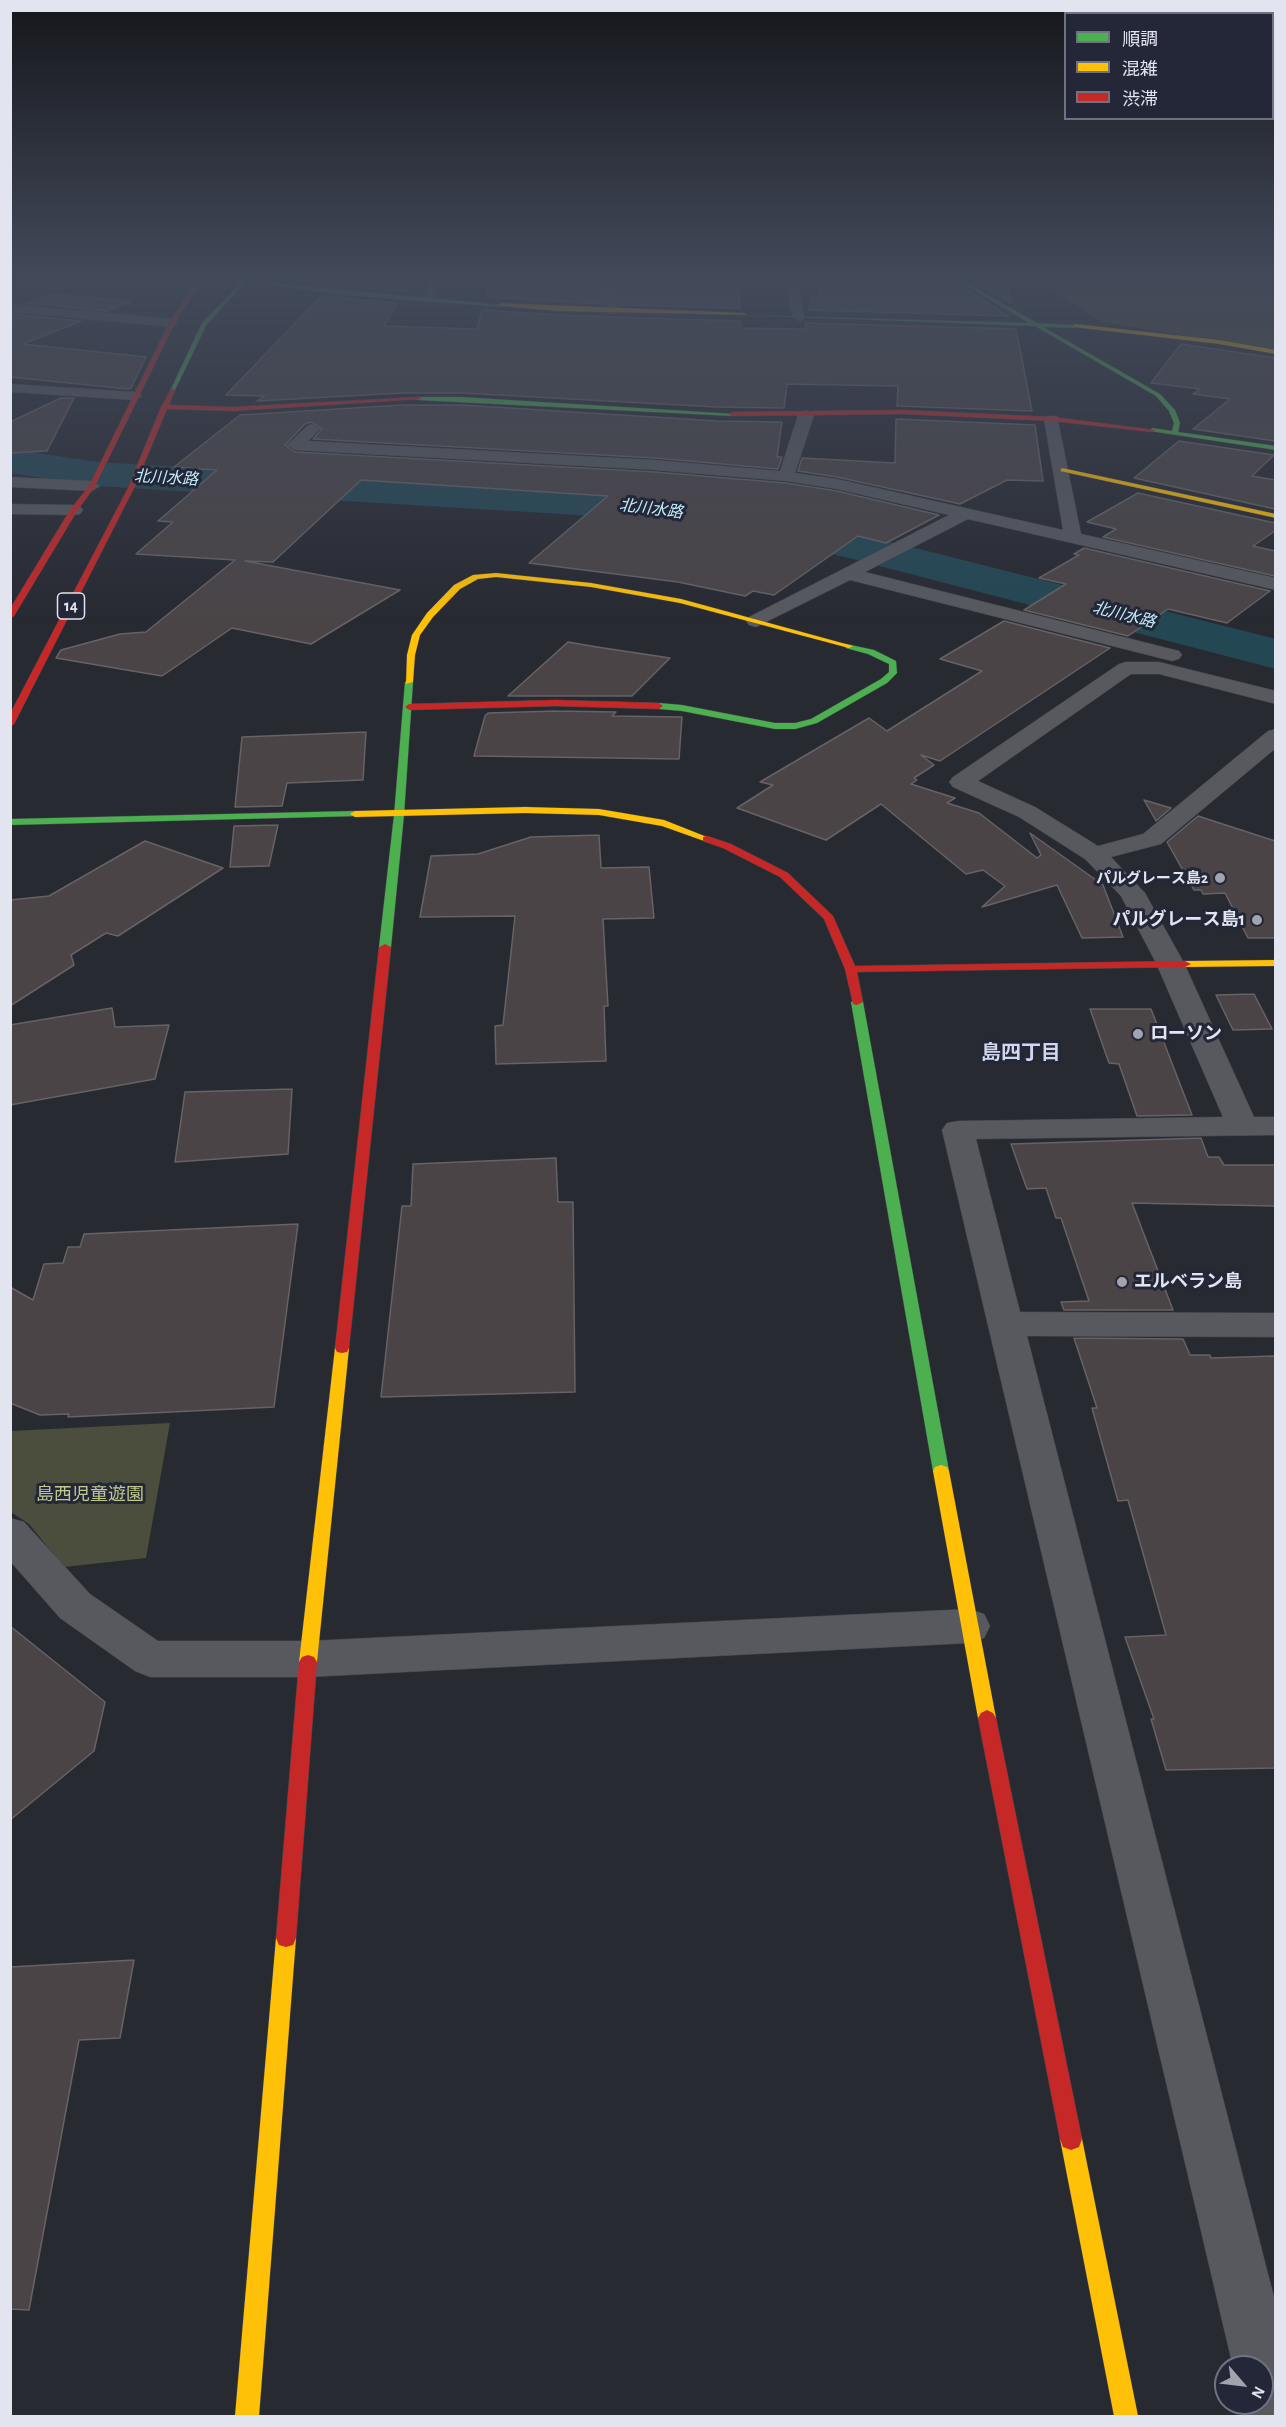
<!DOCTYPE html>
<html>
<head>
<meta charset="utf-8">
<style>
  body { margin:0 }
  #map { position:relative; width:1286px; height:2427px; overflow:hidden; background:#282a32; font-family:"Alegreya Sans","Noto Sans JP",sans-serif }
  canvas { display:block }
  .frame { position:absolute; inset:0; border:12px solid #e2e5f0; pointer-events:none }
  .legend { position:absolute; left:1064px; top:12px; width:210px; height:108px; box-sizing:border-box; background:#232737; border:2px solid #6f7381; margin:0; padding:8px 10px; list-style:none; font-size:18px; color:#e2e5f0 }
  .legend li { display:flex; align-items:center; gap:12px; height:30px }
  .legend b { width:30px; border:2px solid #6f7381 }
  .north { position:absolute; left:1214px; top:2355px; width:60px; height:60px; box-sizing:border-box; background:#232737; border:2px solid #6f7381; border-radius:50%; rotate:118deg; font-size:16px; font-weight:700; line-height:24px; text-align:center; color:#e2e5f0 }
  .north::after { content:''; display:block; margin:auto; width:21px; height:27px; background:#a1a4ae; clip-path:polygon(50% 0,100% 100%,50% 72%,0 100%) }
</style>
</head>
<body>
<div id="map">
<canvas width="1286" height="2427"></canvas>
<div class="frame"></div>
<ul class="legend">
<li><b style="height:8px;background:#4caf50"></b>順調</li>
<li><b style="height:8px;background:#ffc107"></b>混雑</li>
<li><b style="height:8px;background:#c62828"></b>渋滞</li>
</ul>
<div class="north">N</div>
</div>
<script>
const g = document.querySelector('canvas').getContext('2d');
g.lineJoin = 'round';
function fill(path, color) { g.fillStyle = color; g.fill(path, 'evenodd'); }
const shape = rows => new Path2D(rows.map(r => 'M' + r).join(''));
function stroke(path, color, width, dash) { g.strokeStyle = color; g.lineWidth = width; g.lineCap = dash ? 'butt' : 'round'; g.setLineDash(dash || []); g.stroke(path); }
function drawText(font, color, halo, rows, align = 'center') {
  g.font = font + ' "Alegreya Sans","Noto Sans JP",sans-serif'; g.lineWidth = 6; g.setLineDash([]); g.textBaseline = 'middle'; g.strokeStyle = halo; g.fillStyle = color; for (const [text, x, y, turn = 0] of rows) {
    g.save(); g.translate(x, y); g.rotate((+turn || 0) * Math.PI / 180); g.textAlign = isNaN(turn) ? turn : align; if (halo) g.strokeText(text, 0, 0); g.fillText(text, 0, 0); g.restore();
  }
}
fill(shape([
  [1040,282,1244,282,1275,287,1275,350,1102,322,1050,290,1065,290,1061,287,1045,286],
  [170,1423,146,1558,64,1567,29,1524,11,1512,11,1431]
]), '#4b4d3d');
fill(shape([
  [10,449,97,462,611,491,684,500,844,530,1276,639,1276,669,841,556,684,526,611,517,97,486,10,473,10,449]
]), '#244754');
const building = shape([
  [335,282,409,282,404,291,332,285,335,282],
  [820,282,954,282,1008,316,808,310,811,298,818,298,820,282],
  [974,282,1007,282,1011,303,974,282],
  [490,283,603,283,604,304,486,297,490,283],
  [619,283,738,283,740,308,620,305,619,283],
  [52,294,131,301,107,311,27,303,52,294],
  [321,296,397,303,384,326,477,329,482,310,558,315,740,321,741,328,805,329,806,323,1016,329,1032,411,897,406,898,386,787,384,784,408,717,407,461,393,402,393,257,401,264,396,226,395,321,296],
  [10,314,81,321,23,344,146,357,131,388,128,389,10,377,10,314],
  [1181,344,1275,358,1275,441,1193,429,1230,399,1193,394,1200,389,1151,383,1181,344],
  [61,398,74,398,47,451,10,453,10,422,61,398],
  [402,405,461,405,717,421,782,422,777,457,782,457,778,469,655,458,313,439,322,429,311,422,305,424,285,445,295,452,655,472,786,483,837,491,939,515,886,543,858,536,774,595,753,591,745,596,678,582,529,563,608,496,361,480,273,562,245,561,400,590,311,644,232,628,162,676,56,658,61,650,120,634,146,632,235,560,136,554,173,522,158,521,217,470,174,467,240,415,402,405],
  [896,419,1035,425,1043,481,1007,480,960,504,837,477,798,471,802,458,895,463,896,419],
  [1179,441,1274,455,1252,476,1275,480,1275,509,1134,478,1179,441],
  [1138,493,1275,523,1275,531,1253,546,1275,551,1275,576,1103,537,1116,529,1087,522,1138,493],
  [1084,548,1270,591,1227,623,1168,609,1128,636,1024,610,1066,584,1039,578,1079,555,1074,554,1084,548],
  [1004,621,1110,648,940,761,921,755,934,765,914,778,917,780,911,784,955,798,947,803,979,813,1037,858,1041,855,1030,833,1103,885,1123,937,1082,938,1057,885,982,907,1005,886,983,870,966,874,881,804,826,840,737,808,773,785,760,782,869,718,887,731,982,671,940,659,1004,621],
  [568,642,597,647,670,658,632,696,508,696,568,642],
  [556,711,616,712,612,716,682,717,679,759,474,756,485,716,488,713,556,711],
  [366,732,363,780,287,783,282,806,235,807,242,737,366,732],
  [1144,800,1171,808,1156,821,1144,800],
  [1198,816,1275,841,1275,938,1248,938,1225,893,1203,894,1201,890,1194,890,1167,842,1198,816],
  [278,825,269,866,230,867,234,826,278,825],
  [599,835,601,868,649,867,654,918,603,919,608,1006,604,1006,606,1061,496,1064,495,1026,503,1025,515,916,420,917,431,856,478,854,531,837,599,835],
  [145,841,223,868,118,936,106,933,71,955,74,965,10,1006,10,900,49,896,145,841],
  [1254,994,1272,1029,1233,1030,1216,995,1254,994],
  [112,1008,115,1027,169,1025,155,1079,10,1105,10,1025,112,1008],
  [1090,1009,1151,1009,1192,1115,1137,1116,1119,1064,1109,1063,1090,1009],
  [292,1089,288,1154,175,1162,185,1092,292,1089],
  [1201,1138,1208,1157,1219,1157,1224,1165,1275,1165,1275,1206,1132,1203,1173,1310,1064,1310,1061,1302,1089,1301,1061,1218,1056,1218,1046,1188,1027,1189,1011,1144,1201,1138],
  [556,1158,558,1202,573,1202,575,1392,381,1397,402,1206,411,1206,413,1164,556,1158],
  [298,1224,274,1407,68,1417,69,1414,40,1415,10,1403,10,1287,33,1300,44,1264,63,1263,68,1247,80,1247,84,1234,298,1224],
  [1074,1338,1183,1339,1190,1355,1210,1355,1211,1358,1275,1356,1275,1768,1166,1770,1151,1719,1154,1719,1125,1637,1166,1635,1128,1500,1118,1501,1092,1408,1097,1408,1074,1338],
  [10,1626,105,1702,94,1751,10,1820,10,1626],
  [134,1960,120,2038,79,2040,29,2310,10,2309,10,1967,134,1960]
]);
fill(building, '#4a4447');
stroke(building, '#666265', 1.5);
const street = shape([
  [430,282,442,282,434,299,428,303,422,299,430,282],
  [605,282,617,282,618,311,616,314,608,314,606,311,605,282],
  [786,282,798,282,804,317,803,320,798,321,792,317,786,282],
  [10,304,172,319,178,323,172,327,10,312,10,304],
  [10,384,135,392,142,396,135,400,10,392,10,384],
  [806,410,814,415,795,473,837,479,1063,530,1044,419,1047,416,1057,416,1081,534,1276,578,1276,590,968,519,865,572,1179,651,1182,655,1179,659,1172,661,850,580,756,627,749,625,746,621,749,617,949,515,837,489,786,481,655,470,295,450,287,445,307,426,312,424,320,429,308,441,655,460,780,471,798,415,806,410],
  [10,477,92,481,100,486,92,491,10,487,10,477],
  [10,504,74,505,80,506,83,510,80,514,74,515,10,514,10,504],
  [1126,662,1159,662,1276,691,1276,704,1159,674,1131,674,978,781,1035,807,1098,846,1143,834,1268,731,1276,729,1276,748,1161,844,1111,857,1145,893,1184,963,1254,1117,1276,1117,1276,1135,976,1139,1020,1312,1276,1313,1276,1337,1027,1336,1276,2305,1276,2416,1244,2416,1241,2403,1262,2403,1262,2367,1233,2367,942,1130,947,1123,958,1121,1223,1117,1156,963,1121,896,1085,859,1019,817,953,787,949,782,953,777,1119,664,1126,662],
  [10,1518,24,1522,90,1594,158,1641,308,1641,969,1609,984,1614,990,1626,984,1638,969,1643,308,1677,150,1677,135,1671,60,1618,10,1561,10,1518]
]);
const fast = shape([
  [242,282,246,282,207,324,175,390,170,391,202,323,242,282],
  [249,282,260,282,503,305,500,307,346,295,249,282],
  [960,282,965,282,1037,323,1077,325,1075,328,1043,327,1160,394,1175,410,1180,423,1178,432,1276,446,1276,450,1150,431,1152,428,1172,431,1174,423,1169,411,1156,396,1035,326,741,315,1029,323,960,282],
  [419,397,461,397,735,414,732,416,417,400,419,397],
  [846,644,874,650,896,661,897,673,887,683,817,723,795,729,775,729,682,711,659,709,655,706,659,703,682,705,775,723,795,723,811,719,881,679,889,672,889,664,868,654,846,648,846,644],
  [409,679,413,682,404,815,391,947,385,950,379,947,394,815,405,682,409,679],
  [355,811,358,812,358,816,10,825,10,819,355,811],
  [857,999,863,1002,949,1471,947,1475,941,1477,935,1475,933,1471,851,1002,857,999]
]);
const slow = shape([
  [500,303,744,313,747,315,558,311,498,306,500,303],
  [1075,324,1219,340,1276,350,1276,354,1219,344,1073,327,1075,324],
  [1062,468,1276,514,1276,518,1060,471,1062,468],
  [496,573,591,583,681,599,853,646,849,648,680,603,591,587,496,577,478,579,460,589,433,617,420,635,415,655,413,682,406,684,407,655,412,635,427,613,454,585,473,575,496,573],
  [525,807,599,809,664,820,712,839,707,842,662,826,599,815,525,813,355,817,350,814,355,811,525,807],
  [1276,960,1276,966,1185,967,1179,964,1185,961,1276,960],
  [342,1343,347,1344,349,1348,317,1662,314,1667,308,1669,302,1667,299,1662,335,1348,337,1344,342,1343],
  [941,1465,947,1467,949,1471,996,1718,993,1723,987,1726,981,1723,978,1718,933,1471,935,1467,941,1465],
  [286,1929,293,1931,296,1938,259,2416,235,2416,276,1938,279,1931,286,1929],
  [1071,2128,1079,2131,1082,2139,1138,2416,1114,2416,1060,2139,1063,2131,1071,2128]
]);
const jam = shape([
  [196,282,200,282,175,323,95,486,77,511,14,616,10,618,10,609,70,510,89,486,169,323,196,282],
  [172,388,175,390,169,405,233,407,419,397,422,399,233,411,167,409,134,488,14,724,10,727,10,714,128,488,161,407,172,388],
  [903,410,1052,417,1155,430,1152,432,1052,421,903,414,732,416,729,414,732,412,903,410],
  [556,700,659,703,663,706,659,709,556,706,409,710,405,707,409,704,556,700],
  [707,836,731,844,788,873,833,916,855,966,1185,961,1191,964,1185,967,857,972,863,1002,857,1005,853,1004,845,969,824,919,780,877,723,848,703,841,703,837,707,836],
  [385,944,391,947,349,1348,347,1352,342,1353,337,1352,335,1348,379,947,385,944],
  [308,1655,314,1657,317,1662,296,1938,293,1945,286,1947,279,1945,276,1938,299,1662,302,1657,308,1655],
  [987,1710,993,1713,996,1718,1082,2139,1079,2147,1071,2150,1063,2147,1060,2139,978,1718,981,1713,987,1710]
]);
stroke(street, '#44454d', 1);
stroke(fast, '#44454d', 1);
stroke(slow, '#44454d', 1);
stroke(jam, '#44454d', 1);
fill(street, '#57595f');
fill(fast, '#4caf50');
fill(slow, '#ffc107');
fill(jam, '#c62828');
const rail = shape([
  [1261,282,1276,284]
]);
stroke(rail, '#5f6067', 2);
stroke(rail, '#232737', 1.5, [5]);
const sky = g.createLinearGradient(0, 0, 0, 621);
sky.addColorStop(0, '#16171c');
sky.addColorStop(0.45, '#424a5a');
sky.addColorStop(1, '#424a5a00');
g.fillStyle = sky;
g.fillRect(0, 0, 1286, 621);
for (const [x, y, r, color] of [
  [1220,878,6,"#a1a4ae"],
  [1257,920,6,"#a1a4ae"],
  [1138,1034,6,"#a1a4ae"],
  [1122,1282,6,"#a1a4ae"]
]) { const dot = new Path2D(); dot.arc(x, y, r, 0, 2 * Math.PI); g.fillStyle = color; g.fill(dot); stroke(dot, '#232737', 2); }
drawText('bold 15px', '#e2e5f0', '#232737', [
  ["パルグレース島2",1208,878]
], 'right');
drawText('italic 16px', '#c3ecfb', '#232737', [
  ["北川水路",166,478,3],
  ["北川水路",651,509,7],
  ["北川水路",1124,615,14]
]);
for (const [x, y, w] of [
  [71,606,27]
]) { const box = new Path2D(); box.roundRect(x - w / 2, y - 13, w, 26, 4.5); g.fillStyle = '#232737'; g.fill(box); stroke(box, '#e2e5f0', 1.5); }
drawText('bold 16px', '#e2e5f0', null, [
  ["14",71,606]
]);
drawText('bold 18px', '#e2e5f0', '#232737', [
  ["パルグレース島1",1245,920,"right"],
  ["ローソン",1150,1034],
  ["エルベラン島",1134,1282]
], 'left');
drawText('18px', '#c1c98f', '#232737', [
  ["島西児童遊園",90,1495]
]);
drawText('bold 20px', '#d1d7ed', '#232737', [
  ["島四丁目",1021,1053]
]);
</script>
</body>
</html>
